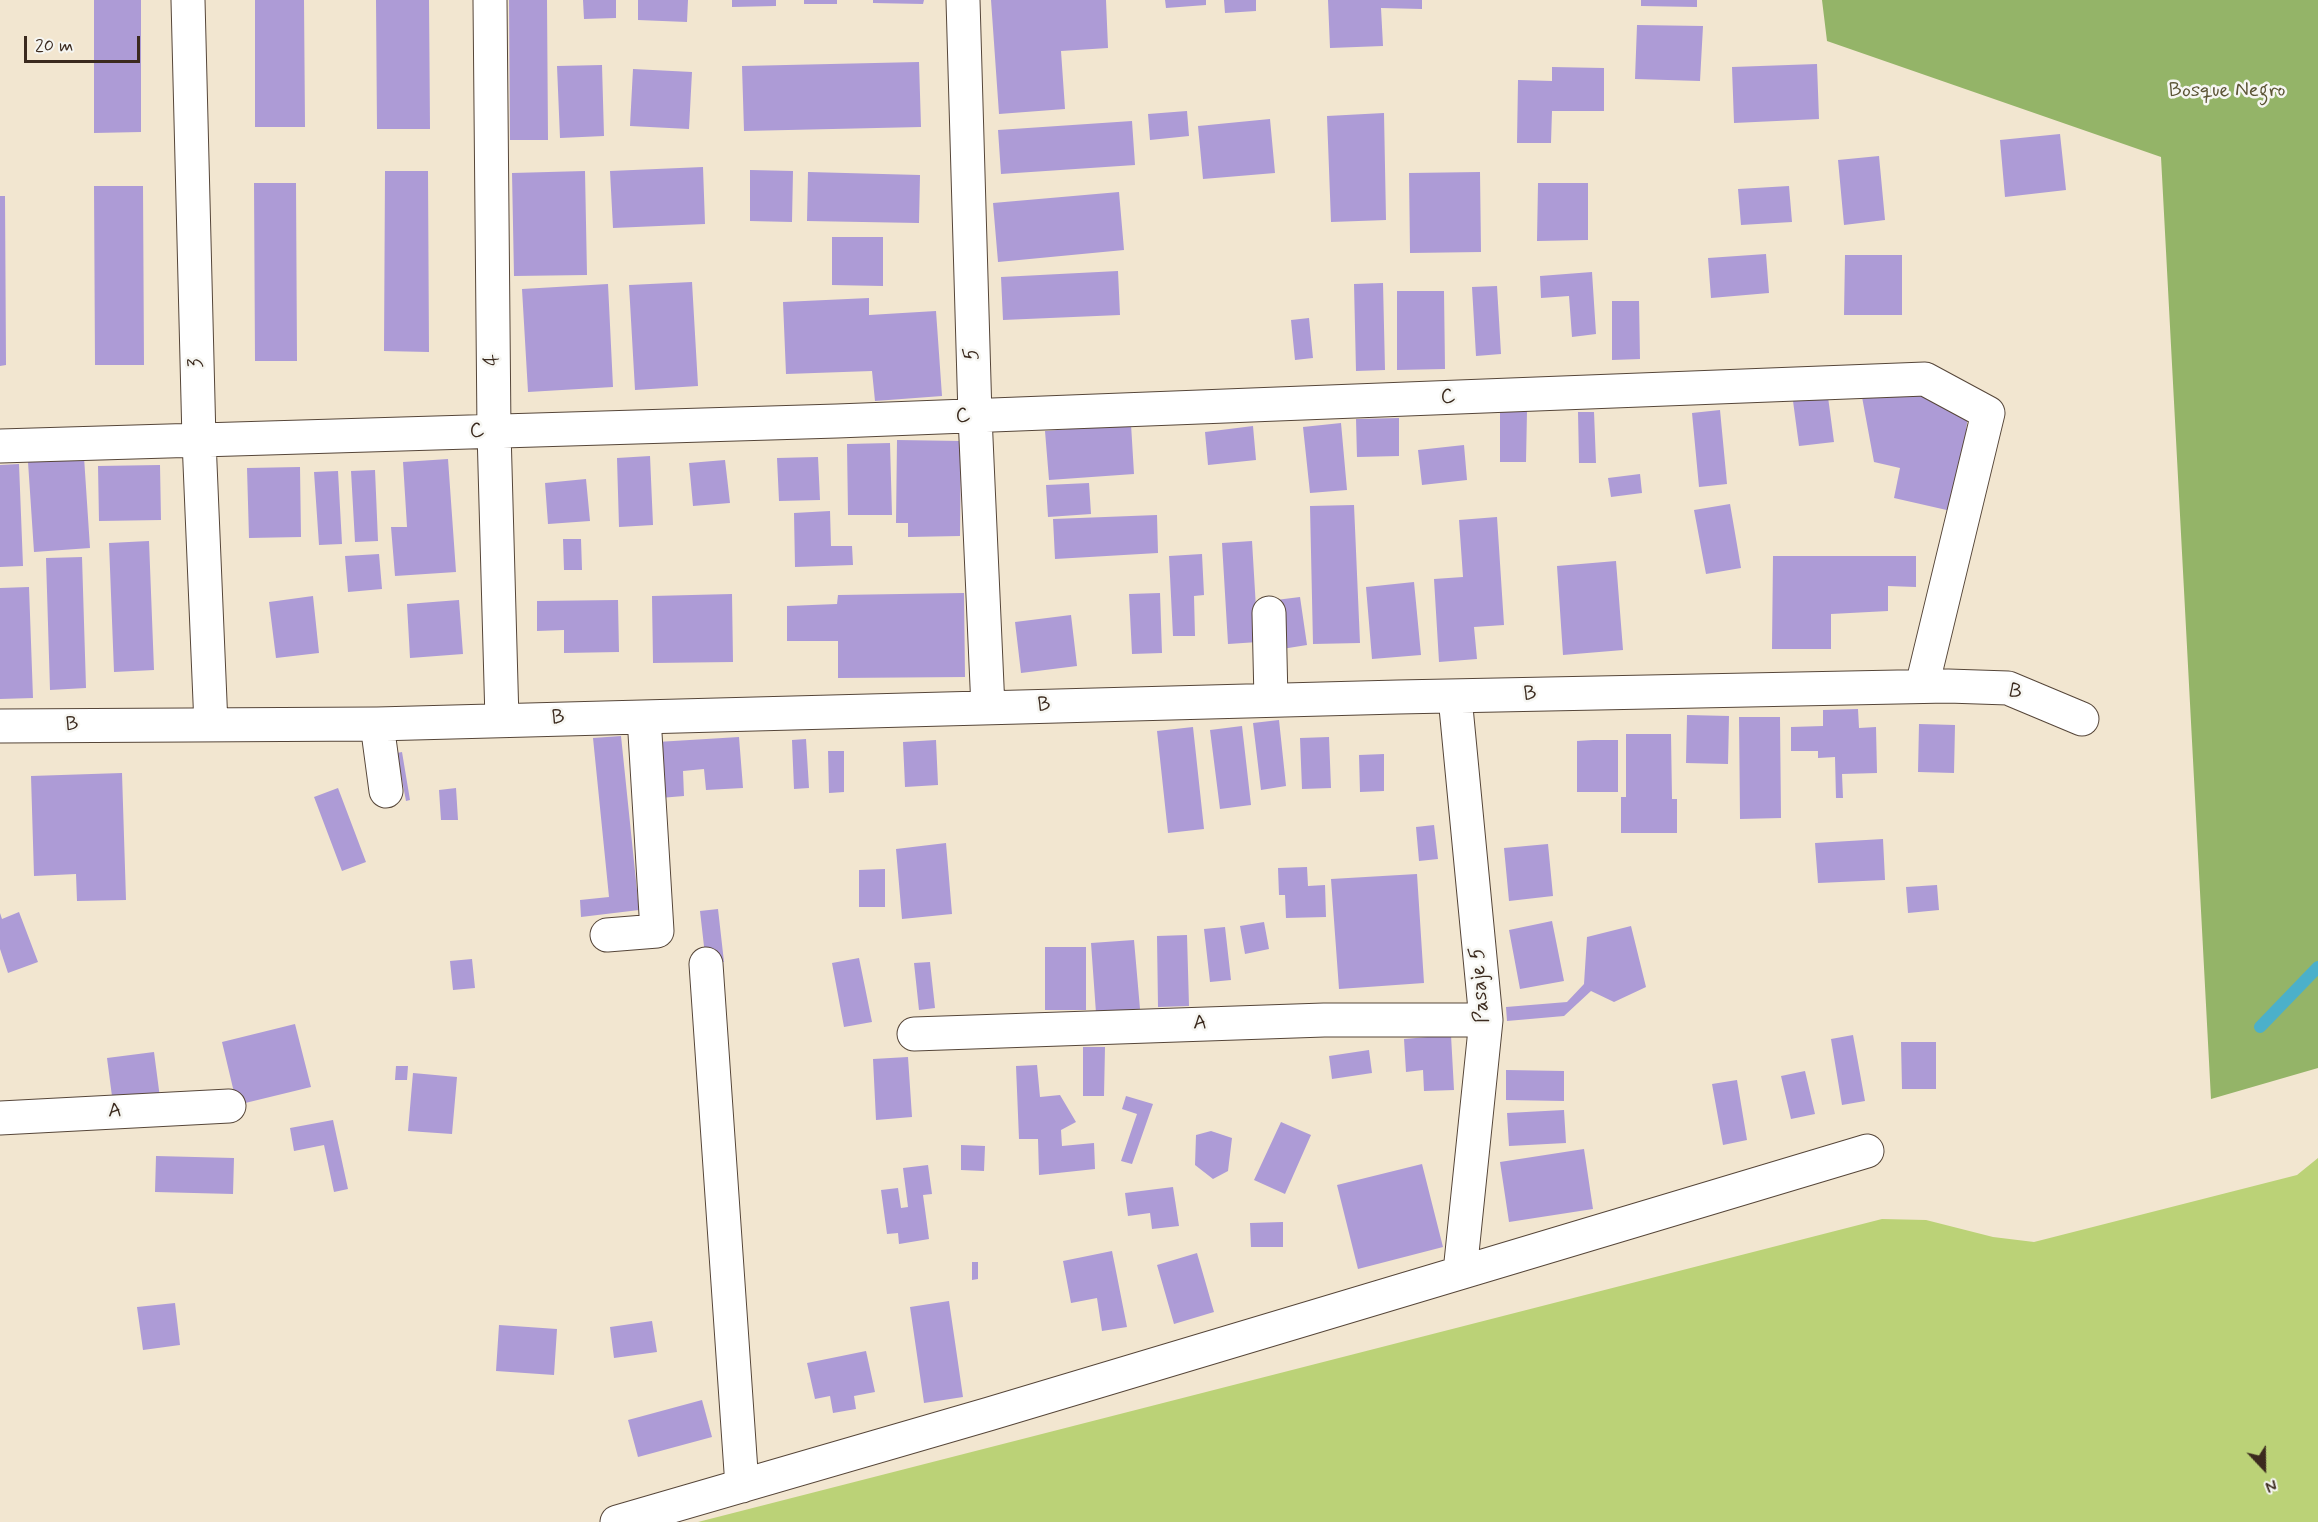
<!DOCTYPE html>
<html>
<head>
<meta charset="utf-8">
<style>
  body { margin:0 }
  #map { position:relative; width:2318px; height:1522px; overflow:hidden; background:#f2e6d0; font-family:Mynerve,sans-serif }
  canvas { display:block }
  .north { position:absolute; left:2234px; top:1438px; width:60px; height:60px; -webkit-text-stroke:4px #f6f6f2; paint-order:stroke; rotate:158deg; font-size:16px; font-weight:700; line-height:24px; text-align:center; color:#3b2a1e }
  .north::after { content:''; display:block; margin:auto; width:21px; height:27px; background:#3b2a1e; clip-path:polygon(50% 0,100% 100%,50% 72%,0 100%) }
  .scale { position:absolute; left:24px; top:36px; width:116px; height:27px; box-sizing:border-box; border:3px solid #3b2a1e; border-top:0; padding-left:8px; font-size:18px; line-height:21px; white-space:nowrap; color:#3b2a1e; -webkit-text-stroke:4px #f6f6f2; paint-order:stroke }
</style>
</head>
<body>
<div id="map">
<canvas width="2318" height="1522"></canvas>
<div class="north">N</div>
<div class="scale">20 m</div>
</div>
<script>
const g = document.querySelector('canvas').getContext('2d');
g.lineJoin = 'round';
function fill(path, color) { g.fillStyle = color; g.fill(path, 'evenodd'); }
const shape = rows => new Path2D(rows.map(r => 'M' + r).join(''));
function stroke(path, color, width, dash) { g.strokeStyle = color; g.lineWidth = width; g.lineCap = dash ? 'butt' : 'round'; g.setLineDash(dash || []); g.stroke(path); }
function drawText(font, color, halo, rows, align = 'center') {
  g.font = font + ' Mynerve,sans-serif'; g.lineWidth = 5; g.setLineDash([]); g.textBaseline = 'middle'; g.strokeStyle = halo; g.fillStyle = color; for (const [text, x, y, turn = 0] of rows) {
    g.save(); g.translate(x, y); g.rotate((+turn || 0) * Math.PI / 180); g.textAlign = isNaN(turn) ? turn : align; if (halo) g.strokeText(text, 0, 0); g.fillText(text, 0, 0); g.restore();
  }
}
fill(shape([
  [2318,1158,2318,1522,698,1522,1882,1219,1926,1220,1993,1237,2034,1242,2297,1175]
]), '#bbd277');
fill(shape([
  [1822,0,2318,0,2318,1068,2211,1099,2161,157,1827,41]
]), '#94b468');
stroke(shape([
  [2260,1027,2318,967]
]), '#4bb0ca', 12);
fill(shape([
  [94,0,141,0,141,132,94,133],
  [255,0,304,0,305,127,255,127],
  [376,0,429,0,430,129,377,129],
  [509,0,547,0,548,140,510,140],
  [583,0,616,0,616,18,584,19],
  [638,0,688,0,687,22,638,20],
  [732,0,776,0,776,6,732,7],
  [804,0,837,0,837,4,804,4],
  [873,0,924,0,923,4,873,3],
  [991,0,1106,0,1108,48,1061,51,1065,109,999,114],
  [1165,0,1206,0,1206,5,1166,8],
  [1224,0,1256,0,1256,11,1225,13],
  [1328,0,1422,0,1422,9,1381,8,1383,46,1330,48],
  [1641,0,1697,0,1697,7,1641,6],
  [1637,25,1703,26,1700,81,1635,79],
  [919,62,921,127,744,131,742,66],
  [1817,64,1819,119,1734,123,1732,67],
  [602,65,604,136,560,138,557,66],
  [1552,67,1604,68,1604,111,1552,111,1551,143,1517,143,1518,80,1552,81],
  [633,69,692,72,689,129,630,126],
  [1187,111,1189,136,1150,140,1148,114],
  [1384,113,1386,220,1331,222,1327,116],
  [1270,119,1275,173,1203,179,1198,126],
  [1132,121,1135,165,1001,174,998,130],
  [2060,134,2066,190,2005,197,2000,140],
  [1879,156,1885,220,1844,225,1838,160],
  [703,167,705,224,613,228,610,171],
  [750,170,793,171,792,222,750,221],
  [385,171,428,171,429,352,384,351],
  [585,171,587,275,514,276,512,173],
  [808,172,920,175,919,223,807,221],
  [1480,172,1481,252,1410,253,1409,173],
  [254,183,296,183,297,361,255,361],
  [1538,183,1588,183,1588,240,1537,241],
  [94,186,143,186,144,365,95,365],
  [1789,186,1792,222,1741,225,1738,189],
  [1119,192,1124,250,998,262,993,203],
  [0,196,5,196,6,365,0,366],
  [832,237,883,237,883,286,832,285],
  [1766,254,1769,293,1711,298,1708,258],
  [1845,255,1902,255,1902,315,1844,315],
  [1118,271,1120,315,1003,320,1001,277],
  [1592,272,1596,334,1572,337,1569,296,1541,298,1540,276],
  [692,282,698,386,635,390,629,285],
  [1383,283,1385,370,1356,371,1354,284],
  [608,284,613,387,528,392,522,289],
  [1497,286,1501,354,1476,356,1472,287],
  [1397,291,1444,291,1445,369,1397,370],
  [869,298,869,315,936,311,942,396,875,401,872,371,786,374,783,302],
  [1612,301,1639,301,1640,359,1612,360],
  [1309,318,1313,358,1295,360,1291,320],
  [1918,387,1968,413,1958,508,1951,511,1894,498,1900,468,1874,462,1862,397],
  [1828,397,1834,442,1799,446,1793,401],
  [1720,410,1727,484,1699,487,1692,413],
  [1500,411,1527,411,1526,462,1500,462],
  [1578,412,1594,412,1596,463,1579,463],
  [1399,418,1399,456,1357,457,1356,419],
  [1341,423,1347,490,1310,493,1303,427],
  [1131,424,1134,474,1049,480,1045,431],
  [1253,426,1256,460,1208,465,1205,432],
  [897,440,961,441,960,536,908,537,908,523,896,523],
  [890,443,892,515,848,515,847,444],
  [1464,445,1467,480,1422,485,1418,450],
  [650,456,653,525,619,527,617,458],
  [84,457,90,548,34,552,28,462],
  [818,457,820,500,779,501,777,458],
  [448,459,456,572,395,576,391,527,407,527,403,462],
  [725,460,730,503,693,506,689,463],
  [19,464,23,566,0,567,0,465],
  [160,465,161,520,99,521,98,466],
  [300,467,301,537,249,538,247,468],
  [375,470,378,541,355,542,351,471],
  [338,471,342,544,319,545,314,472],
  [1640,474,1642,493,1611,497,1608,478],
  [586,479,590,521,548,524,545,483],
  [1089,483,1091,514,1048,517,1046,485],
  [1730,504,1741,568,1706,574,1694,510],
  [1354,505,1360,643,1313,644,1310,506],
  [830,511,831,546,852,546,853,565,795,567,794,513],
  [1157,515,1158,553,1055,559,1053,519],
  [1497,517,1504,625,1474,627,1477,659,1439,662,1434,579,1463,577,1459,520],
  [563,539,581,539,582,570,564,570],
  [149,541,154,670,114,672,109,543],
  [1252,541,1258,642,1228,644,1222,543],
  [379,554,382,589,348,592,345,556],
  [1202,554,1204,595,1194,596,1195,636,1173,636,1169,556],
  [1773,556,1916,556,1916,587,1888,586,1888,611,1831,614,1831,649,1772,649],
  [82,557,86,688,50,690,46,558],
  [1616,561,1623,650,1563,655,1557,566],
  [1414,582,1421,655,1372,659,1366,587],
  [29,587,33,698,0,699,0,588],
  [964,593,965,677,838,678,838,641,787,641,787,606,837,604,838,595],
  [1160,593,1162,653,1132,654,1129,594],
  [732,594,733,662,653,663,652,596],
  [313,596,319,653,276,658,269,602],
  [1300,597,1307,645,1282,649,1276,600],
  [459,600,463,654,410,658,407,604],
  [618,600,619,652,564,653,564,630,537,631,537,601],
  [1071,615,1077,666,1021,673,1015,622],
  [1858,709,1859,728,1876,727,1877,773,1842,774,1843,798,1836,798,1835,757,1818,758,1818,751,1791,751,1791,727,1823,726,1823,710],
  [1687,715,1729,716,1728,764,1686,763],
  [1739,717,1780,717,1781,818,1740,819],
  [1279,720,1286,786,1261,790,1253,723],
  [1919,724,1955,725,1954,773,1918,772],
  [1242,726,1251,805,1220,809,1210,730],
  [1193,727,1204,829,1168,833,1157,731],
  [1626,734,1671,734,1672,799,1677,799,1677,833,1621,833,1621,797,1626,797],
  [621,736,639,910,581,917,580,900,609,897,593,738],
  [739,737,743,788,706,790,704,769,683,771,684,796,660,798,657,742],
  [1329,737,1331,788,1302,789,1300,738],
  [806,739,809,788,794,789,792,740],
  [936,740,938,785,905,787,903,742],
  [1593,740,1618,740,1618,792,1577,792,1577,741],
  [828,751,844,751,844,792,829,793],
  [402,752,410,800,406,801,397,753],
  [1384,754,1384,791,1360,792,1359,755],
  [122,773,126,900,77,901,76,874,34,876,31,776],
  [338,788,366,862,342,871,314,797],
  [456,788,458,820,441,820,439,790],
  [1434,825,1438,859,1419,861,1416,827],
  [1883,839,1885,880,1818,883,1815,843],
  [946,843,952,914,902,919,896,849],
  [1548,844,1553,896,1509,901,1504,848],
  [1307,867,1308,886,1325,885,1326,917,1286,918,1285,895,1279,895,1278,868],
  [885,869,885,907,859,907,859,870],
  [1417,874,1424,983,1339,989,1331,879],
  [1937,885,1939,910,1908,913,1906,887],
  [718,909,724,962,706,964,700,911],
  [19,912,38,962,8,973,0,949,0,913,2,919],
  [1552,921,1564,981,1520,989,1509,930],
  [1264,922,1269,949,1245,954,1240,926],
  [1631,926,1646,987,1614,1002,1591,991,1564,1016,1507,1021,1506,1007,1567,1002,1584,984,1587,937],
  [1225,927,1231,980,1210,982,1204,929],
  [1187,935,1189,1006,1158,1007,1157,936],
  [1134,940,1140,1009,1096,1013,1091,943],
  [1045,947,1086,947,1086,1010,1045,1010],
  [859,958,872,1022,844,1027,832,963],
  [472,959,475,988,453,990,450,961],
  [930,962,935,1008,919,1010,914,963],
  [295,1024,311,1087,237,1105,222,1042],
  [1451,1035,1454,1090,1424,1091,1423,1070,1406,1072,1404,1039],
  [1853,1035,1865,1101,1842,1105,1831,1039],
  [1901,1042,1936,1042,1936,1089,1902,1089],
  [1083,1047,1105,1047,1104,1096,1083,1096],
  [1369,1050,1372,1073,1332,1079,1329,1056],
  [154,1052,160,1098,113,1104,107,1058],
  [908,1057,912,1117,876,1120,873,1059],
  [1037,1065,1040,1097,1060,1095,1076,1122,1061,1130,1062,1146,1094,1143,1095,1169,1039,1175,1038,1139,1019,1139,1016,1066],
  [396,1066,408,1066,407,1080,395,1080],
  [1506,1070,1564,1071,1564,1101,1506,1100],
  [1805,1071,1815,1114,1791,1119,1781,1076],
  [413,1073,457,1077,452,1134,408,1131],
  [1737,1080,1747,1140,1723,1145,1712,1084],
  [1126,1096,1153,1104,1132,1164,1121,1161,1137,1114,1122,1109],
  [1564,1110,1566,1143,1509,1146,1507,1113],
  [333,1120,348,1189,334,1192,324,1145,294,1151,290,1128],
  [1281,1122,1311,1135,1285,1194,1254,1180],
  [1211,1131,1232,1138,1228,1171,1213,1179,1195,1165,1196,1135],
  [961,1145,985,1146,984,1171,961,1170],
  [1584,1149,1593,1209,1509,1222,1500,1162],
  [156,1156,234,1158,233,1194,155,1192],
  [1422,1164,1443,1247,1358,1269,1337,1185],
  [928,1165,932,1194,923,1195,929,1239,899,1244,898,1233,887,1234,881,1190,898,1188,901,1208,908,1207,903,1168],
  [1173,1187,1179,1226,1152,1229,1150,1213,1128,1216,1125,1193],
  [1283,1222,1283,1247,1251,1247,1250,1223],
  [1112,1251,1127,1327,1102,1331,1097,1298,1071,1303,1063,1261],
  [1197,1253,1214,1312,1174,1324,1157,1265],
  [972,1262,978,1262,978,1279,972,1280],
  [949,1301,963,1397,924,1403,910,1307],
  [175,1303,180,1345,143,1350,137,1307],
  [652,1321,657,1352,614,1358,610,1327],
  [499,1325,557,1329,554,1375,496,1371],
  [866,1351,875,1392,854,1396,856,1409,833,1413,830,1396,815,1399,807,1363],
  [702,1400,712,1437,638,1457,628,1420]
]), '#ad9bd6');
const minor = shape([
  [188,0,199,440,211,725],
  [490,0,494,431,502,720],
  [963,0,975,416,988,708],
  [0,446,837,421,1925,379,1988,413,1922,686],
  [1269,613,1271,700],
  [1455,697,1486,1020,1460,1272],
  [377,724,386,791],
  [0,726,377,724,1398,697,1948,686,2008,688,2082,719],
  [607,935,657,931,644,717],
  [706,964,742,1486],
  [914,1034,1324,1020,1486,1020],
  [0,1118,229,1106],
  [617,1522,989,1414,1867,1151]
]);
stroke(minor, '#564639', 35);
stroke(minor, '#fff', 33);
drawText('21px', '#5b5434', '#f6f6f2', [
  ["Bosque Negro",2227,92]
]);
drawText('21px', '#3b2a1e', '#f6f6f2', [
  ["5",973,354,-91],
  ["4",494,360,-90],
  ["3",197,363,-91],
  ["C",1448,398,-2],
  ["C",963,417,-2],
  ["C",477,432,-2],
  ["B",2015,693,17],
  ["B",1530,695,-2],
  ["B",1044,706,-2],
  ["B",558,719,-1],
  ["B",72,726],
  ["Pasaje 5",1481,985,-94],
  ["A",1200,1024,-2],
  ["A",115,1112,-3]
]);
</script>
</body>
</html>
